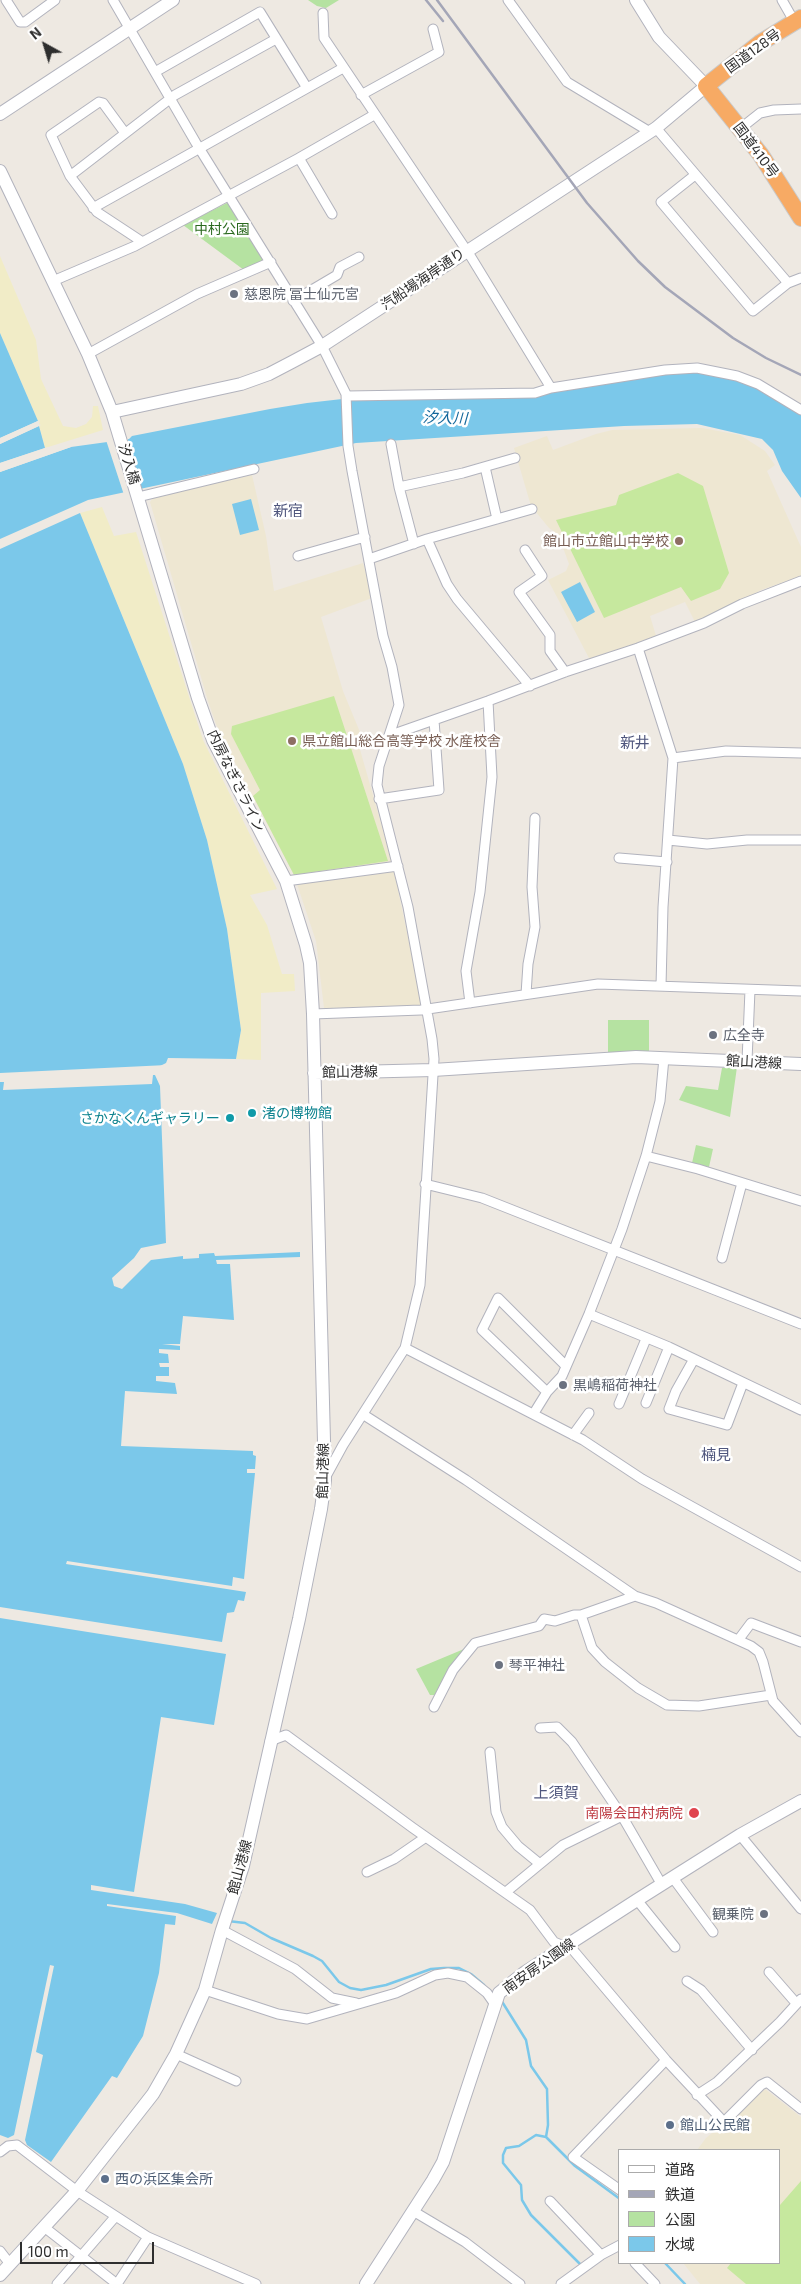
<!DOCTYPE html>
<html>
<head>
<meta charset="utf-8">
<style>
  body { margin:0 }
  #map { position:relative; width:801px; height:2284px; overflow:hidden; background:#eee9e2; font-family:"Exo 2","Noto Sans JP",sans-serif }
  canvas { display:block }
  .legend { position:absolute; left:618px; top:2149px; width:162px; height:115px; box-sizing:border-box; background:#fff; border:1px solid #ababab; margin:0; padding:6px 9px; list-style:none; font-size:15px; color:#2e2e2e }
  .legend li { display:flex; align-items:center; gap:10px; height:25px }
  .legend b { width:25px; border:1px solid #ababab }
  .north { position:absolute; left:20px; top:20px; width:50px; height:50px; -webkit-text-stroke:4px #fff; paint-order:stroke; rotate:321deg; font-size:14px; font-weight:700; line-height:20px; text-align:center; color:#2e2e2e }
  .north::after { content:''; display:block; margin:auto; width:18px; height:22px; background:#2e2e2e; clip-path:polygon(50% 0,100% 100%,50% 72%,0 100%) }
  .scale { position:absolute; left:20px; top:2242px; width:134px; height:22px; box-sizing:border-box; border:2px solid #2e2e2e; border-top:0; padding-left:6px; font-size:15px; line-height:18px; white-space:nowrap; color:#2e2e2e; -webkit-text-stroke:4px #fff; paint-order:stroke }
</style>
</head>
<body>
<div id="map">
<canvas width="801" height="2284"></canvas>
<ul class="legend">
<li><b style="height:6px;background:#fff"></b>道路</li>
<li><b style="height:6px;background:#a4a6b7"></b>鉄道</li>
<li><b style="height:14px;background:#b5e2a1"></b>公園</li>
<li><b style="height:14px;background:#7bc8ea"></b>水域</li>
</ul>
<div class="north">N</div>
<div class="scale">100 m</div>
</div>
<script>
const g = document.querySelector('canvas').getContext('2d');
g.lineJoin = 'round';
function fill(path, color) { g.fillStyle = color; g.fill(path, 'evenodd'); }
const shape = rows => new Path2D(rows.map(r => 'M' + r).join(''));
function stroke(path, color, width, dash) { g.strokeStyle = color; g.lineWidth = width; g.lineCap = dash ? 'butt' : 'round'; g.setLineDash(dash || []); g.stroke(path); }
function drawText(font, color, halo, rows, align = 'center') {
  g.font = font + ' "Exo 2","Noto Sans JP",sans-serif'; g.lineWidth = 5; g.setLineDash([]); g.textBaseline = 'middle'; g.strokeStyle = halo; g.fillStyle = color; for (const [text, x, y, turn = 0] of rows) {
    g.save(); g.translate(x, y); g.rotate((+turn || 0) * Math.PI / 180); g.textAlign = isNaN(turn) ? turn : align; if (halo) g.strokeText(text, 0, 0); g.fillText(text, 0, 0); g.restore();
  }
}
fill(shape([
  [702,428,740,435,765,451,775,465,767,471,801,547,801,576,761,590,729,608,695,622,685,602,650,616,657,639,590,660,548,580,566,571,569,564,558,534,549,528,531,506,514,448,547,436,553,450,596,434,612,430],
  [252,475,266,536,274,591,363,563,364,566,372,598,321,617,343,691,362,737,359,746,392,862,422,1003,419,1007,324,1008,316,941,294,875,229,751,216,724,208,701,150,502,153,498,202,486],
  [765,2089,801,2117,801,2284,700,2284,683,2263,780,2263,780,2150,697,2150,706,2138]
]), '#eee7d2');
fill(shape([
  [308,0,339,0,326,8,317,6],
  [227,203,231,205,266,261,244,270,183,225],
  [608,1020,649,1020,649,1052,608,1052],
  [737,1067,730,1117,679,1100,686,1086,718,1090,722,1068],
  [696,1145,713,1149,709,1167,692,1163],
  [464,1649,439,1692,434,1695,430,1695,416,1669]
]), '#b5e2a1');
fill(shape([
  [0,256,36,340,41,379,63,426,76,428,86,424,92,417,93,406,98,406,103,430,45,448,38,421,0,333],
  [102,507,114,536,136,532,203,740,277,889,250,895,267,925,282,974,294,974,295,991,261,993,261,1060,236,1059,241,1030,227,929,207,840,183,764,80,513]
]), '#f1ecc7');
fill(shape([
  [678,473,703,486,729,573,720,589,691,601,681,587,604,618,556,520,616,505,619,495],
  [334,696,388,861,294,875,253,796,260,790,231,734,232,726],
  [801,2181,801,2284,746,2284,727,2268,731,2263,780,2263,780,2205]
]), '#c6e89e');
fill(shape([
  [0,333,38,421,0,438],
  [682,372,707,373,741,381,765,391,801,413,801,498,782,471,773,450,762,439,697,424,624,426,356,443,88,500,0,539,0,472,71,447,129,439,132,436,270,409,307,403,351,398,542,396,553,392],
  [39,426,45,448,0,463,0,444],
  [251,499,259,530,240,535,232,504],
  [80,513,183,764,207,840,227,929,241,1030,236,1059,168,1058,166,1063,160,1066,155,1075,160,1086,166,1243,141,1248,134,1258,112,1278,114,1286,122,1289,151,1260,183,1256,183,1259,199,1258,199,1254,214,1253,215,1256,300,1252,300,1257,216,1260,217,1264,230,1264,234,1320,183,1316,180,1344,162,1344,180,1346,180,1350,159,1349,159,1353,168,1354,169,1363,159,1363,160,1367,169,1367,169,1376,156,1376,156,1381,175,1383,177,1394,125,1391,121,1446,253,1451,253,1455,256,1456,255,1469,247,1469,247,1473,255,1473,244,1579,233,1577,232,1586,67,1561,66,1564,246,1592,244,1601,238,1600,234,1612,227,1613,222,1642,0,1607,0,549],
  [580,582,595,612,577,622,561,592],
  [0,1618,226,1654,214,1725,161,1717,134,1892,91,1885,91,1890,185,1904,217,1913,212,1924,177,1913,107,1904,107,1906,176,1916,175,1925,165,1924,159,1973,143,2036,117,2078,112,2076,51,2162,27,2145,25,2140,43,2055,36,2052,54,1966,50,1965,14,2135,8,2138,0,2135]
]), '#7bc8ea');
fill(shape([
  [40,420,39,424,41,425,0,444,0,438],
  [127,436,141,490,124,495,106,440],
  [70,445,71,447,0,472,0,469],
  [48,447,46,450,0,466,0,463],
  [167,1065,162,1068,158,1075,153,1075,152,1084,3,1090,4,1082,0,1082,0,1073]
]), '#eee9e2');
stroke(shape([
  [228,1921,245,1923,271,1938,313,1956,322,1961,339,1982,350,1988,361,1990,386,1985,431,1969,444,1968,459,1968,471,1974,484,1985],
  [501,2000,526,2040,531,2066,547,2089,548,2125,546,2137,575,2166,620,2199],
  [546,2137,536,2135,519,2146,506,2148,503,2155,503,2163,521,2185,522,2200,531,2215,580,2264],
  [665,2263,685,2284]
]), '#7bc8ea', 2.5);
const street = shape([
  [6,0,20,22,25,22,55,0],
  [113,0,196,143,322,346,346,394,348,446,352,471,383,636,392,667,399,705,379,766,377,785,408,907,432,1039,434,1059,420,1285,405,1348,343,1445,325,1478],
  [508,0,567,82,650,132],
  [782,0,794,21],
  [323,13,324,38,471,257,551,388,665,370,697,368,737,376,758,384,801,410],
  [155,72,260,12,307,88],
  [361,95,439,52,433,29],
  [656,128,788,283],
  [741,128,760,113,774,110,801,109],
  [299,158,332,214],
  [695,175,661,202,753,311,788,283,801,278],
  [70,176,51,135,99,102,103,103,125,133],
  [93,208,343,68],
  [141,241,97,212,70,176,175,95,276,39],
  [53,281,135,246,299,158,374,115],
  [293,301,337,275,340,267,359,257],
  [88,354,197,294,271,262],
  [347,396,535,393,551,388],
  [391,444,399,487,414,544],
  [485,467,497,519],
  [399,487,463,473,515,458],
  [138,497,254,469],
  [427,539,447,584,457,599,530,686],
  [525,550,542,576,519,592,550,635,550,651,565,672],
  [298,556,365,537],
  [369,559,427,539,532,509],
  [638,648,673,758,663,907,661,986],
  [391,735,488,701,565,672,638,648,704,623,742,604,801,581],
  [673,758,726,751,801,753],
  [379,799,439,790,434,720],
  [668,840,707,844,747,840,801,840],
  [619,858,667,862],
  [286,881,398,866],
  [526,994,528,964,535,927,532,887,535,818],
  [470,1003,466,971,480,892,492,777,488,701],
  [313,1014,421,1010,598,984,801,991],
  [747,1061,750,990],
  [646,1156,698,1169,801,1201],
  [425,1184,482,1198,801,1324],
  [722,1258,742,1183],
  [589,1314,669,1347,801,1410],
  [405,1348,583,1440,642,1479,801,1567],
  [694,1359,676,1391,669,1409,727,1425,743,1383],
  [547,1392,482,1330,498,1298,566,1366],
  [646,1403,669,1347],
  [619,1404,646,1339],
  [534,1413,547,1392,562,1376,589,1314,622,1229,646,1156,660,1101,664,1058],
  [364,1415,466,1480,635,1596,656,1603,751,1646,759,1652,763,1662,773,1701,801,1732],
  [573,1435,589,1413],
  [581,1615,592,1648,605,1662,638,1688,667,1705,699,1706,771,1695],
  [739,1639,751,1623,801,1642],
  [434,1707,453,1670,475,1643,539,1626,544,1619,555,1621,574,1615,581,1615,635,1596],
  [540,1728,557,1727,572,1742,622,1816,662,1885],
  [270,1741,286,1735,413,1828,530,1910,554,1942,573,1950,666,2060,722,2120,725,2121,761,2085,767,2082,801,2109],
  [490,1752,496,1812,502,1827,518,1846,540,1864],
  [740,1835,801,1909],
  [367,1872,394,1859,426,1837],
  [673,1878,713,1932],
  [506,1892,563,1845,622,1816],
  [637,1900,675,1947],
  [222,1930,295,1969,332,1998,356,2003],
  [769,1972,796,2003],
  [687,1981,701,1990,752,2050],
  [205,1990,278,2014,307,2019,396,1993,435,1975,448,1973,467,1977,487,1993,494,2003],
  [176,2054,236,2081],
  [697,2095,717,2082,780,2022,801,1999],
  [0,2152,8,2146,17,2145,77,2191,148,2237,256,2284],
  [620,2190,573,2157,666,2060],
  [550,2201,601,2255],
  [413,2211,465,2242,520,2284],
  [44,2227,117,2284],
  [0,2251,10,2264],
  [635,2263,655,2284],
  [57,2284,115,2217],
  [117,2284,148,2237],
  [561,2284,601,2255,620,2245]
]);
const secondary = shape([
  [0,114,173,0],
  [0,171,88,354,112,412,198,698,213,740,286,881,306,945,310,963,313,1014,325,1480,321,1509,299,1619,243,1866,222,1930,205,1990,176,2054,153,2094,77,2191,0,2275],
  [112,412,241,384,269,374,292,362,322,346,656,128,706,86,659,37,636,0],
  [314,1073,433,1070,636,1057,801,1064],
  [366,2284,433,2180,443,2162,499,1993,524,1973,637,1900,740,1835,801,1801]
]);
const highway = shape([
  [801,18,760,43,706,86,761,155,801,218]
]);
stroke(street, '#b2b3bd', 11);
stroke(secondary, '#b2b3bd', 14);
stroke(highway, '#c9c9c9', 18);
stroke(street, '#fff', 9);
stroke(secondary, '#fff', 12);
stroke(highway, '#f7aa64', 16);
stroke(shape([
  [426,0,443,21],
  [437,0,587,203,638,261,665,287,733,338,766,358,801,375]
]), '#a4a6b7', 2.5);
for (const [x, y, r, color] of [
  [234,294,5,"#6b7280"],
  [679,541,5,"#8d6e63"],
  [292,741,5,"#8d6e63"],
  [713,1035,5,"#6b7280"],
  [252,1113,5,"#0f9aa8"],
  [230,1118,5,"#0f9aa8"],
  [563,1385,5,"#6b7280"],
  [499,1665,5,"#6b7280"],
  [694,1813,6,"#e0444e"],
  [764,1914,5,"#6b7280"],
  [670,2125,5,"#5c6f8a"],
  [105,2179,5,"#5c6f8a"]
]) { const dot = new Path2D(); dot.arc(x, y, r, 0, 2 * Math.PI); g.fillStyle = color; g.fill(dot); stroke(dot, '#fff', 2); }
drawText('14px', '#2e2e2e', '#fff', [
  ["国道128号",753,51,-36],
  ["国道410号",756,150,53],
  ["汽船場海岸通り",423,279,-34],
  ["汐入橋",129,464,73],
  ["内房なぎさライン",236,781,64],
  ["館山港線",754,1062,3],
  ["館山港線",350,1072,-1],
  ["館山港線",323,1471,-89],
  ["館山港線",240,1867,-75],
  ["南安房公園線",539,1966,-35]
]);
drawText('14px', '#2b6a1f', '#fff', [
  ["中村公園",222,229]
]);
drawText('14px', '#5b616d', '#fff', [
  ["慈恩院 冨士仙元宮",244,294],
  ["広全寺",723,1035],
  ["黒嶋稲荷神社",573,1385],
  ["琴平神社",509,1665],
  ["観乗院",754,1914,"right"]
], 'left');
drawText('14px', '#785e54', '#fff', [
  ["館山市立館山中学校",669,541],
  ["県立館山総合高等学校 水産校舎",302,741,"left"]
], 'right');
drawText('14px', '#0d838f', '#fff', [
  ["渚の博物館",262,1113],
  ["さかなくんギャラリー",220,1118,"right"]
], 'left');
drawText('14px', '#be3a42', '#fff', [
  ["南陽会田村病院",683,1813]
], 'right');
drawText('14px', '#4e5e75', '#fff', [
  ["館山公民館",680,2125],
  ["西の浜区集会所",115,2179]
], 'left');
drawText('italic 15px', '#14689c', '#fff', [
  ["汐入川",445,418,2]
]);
drawText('15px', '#4f567d', '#fff', [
  ["新宿",288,511],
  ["新井",635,743],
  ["楠見",716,1455],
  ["上須賀",556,1793]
]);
</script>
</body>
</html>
